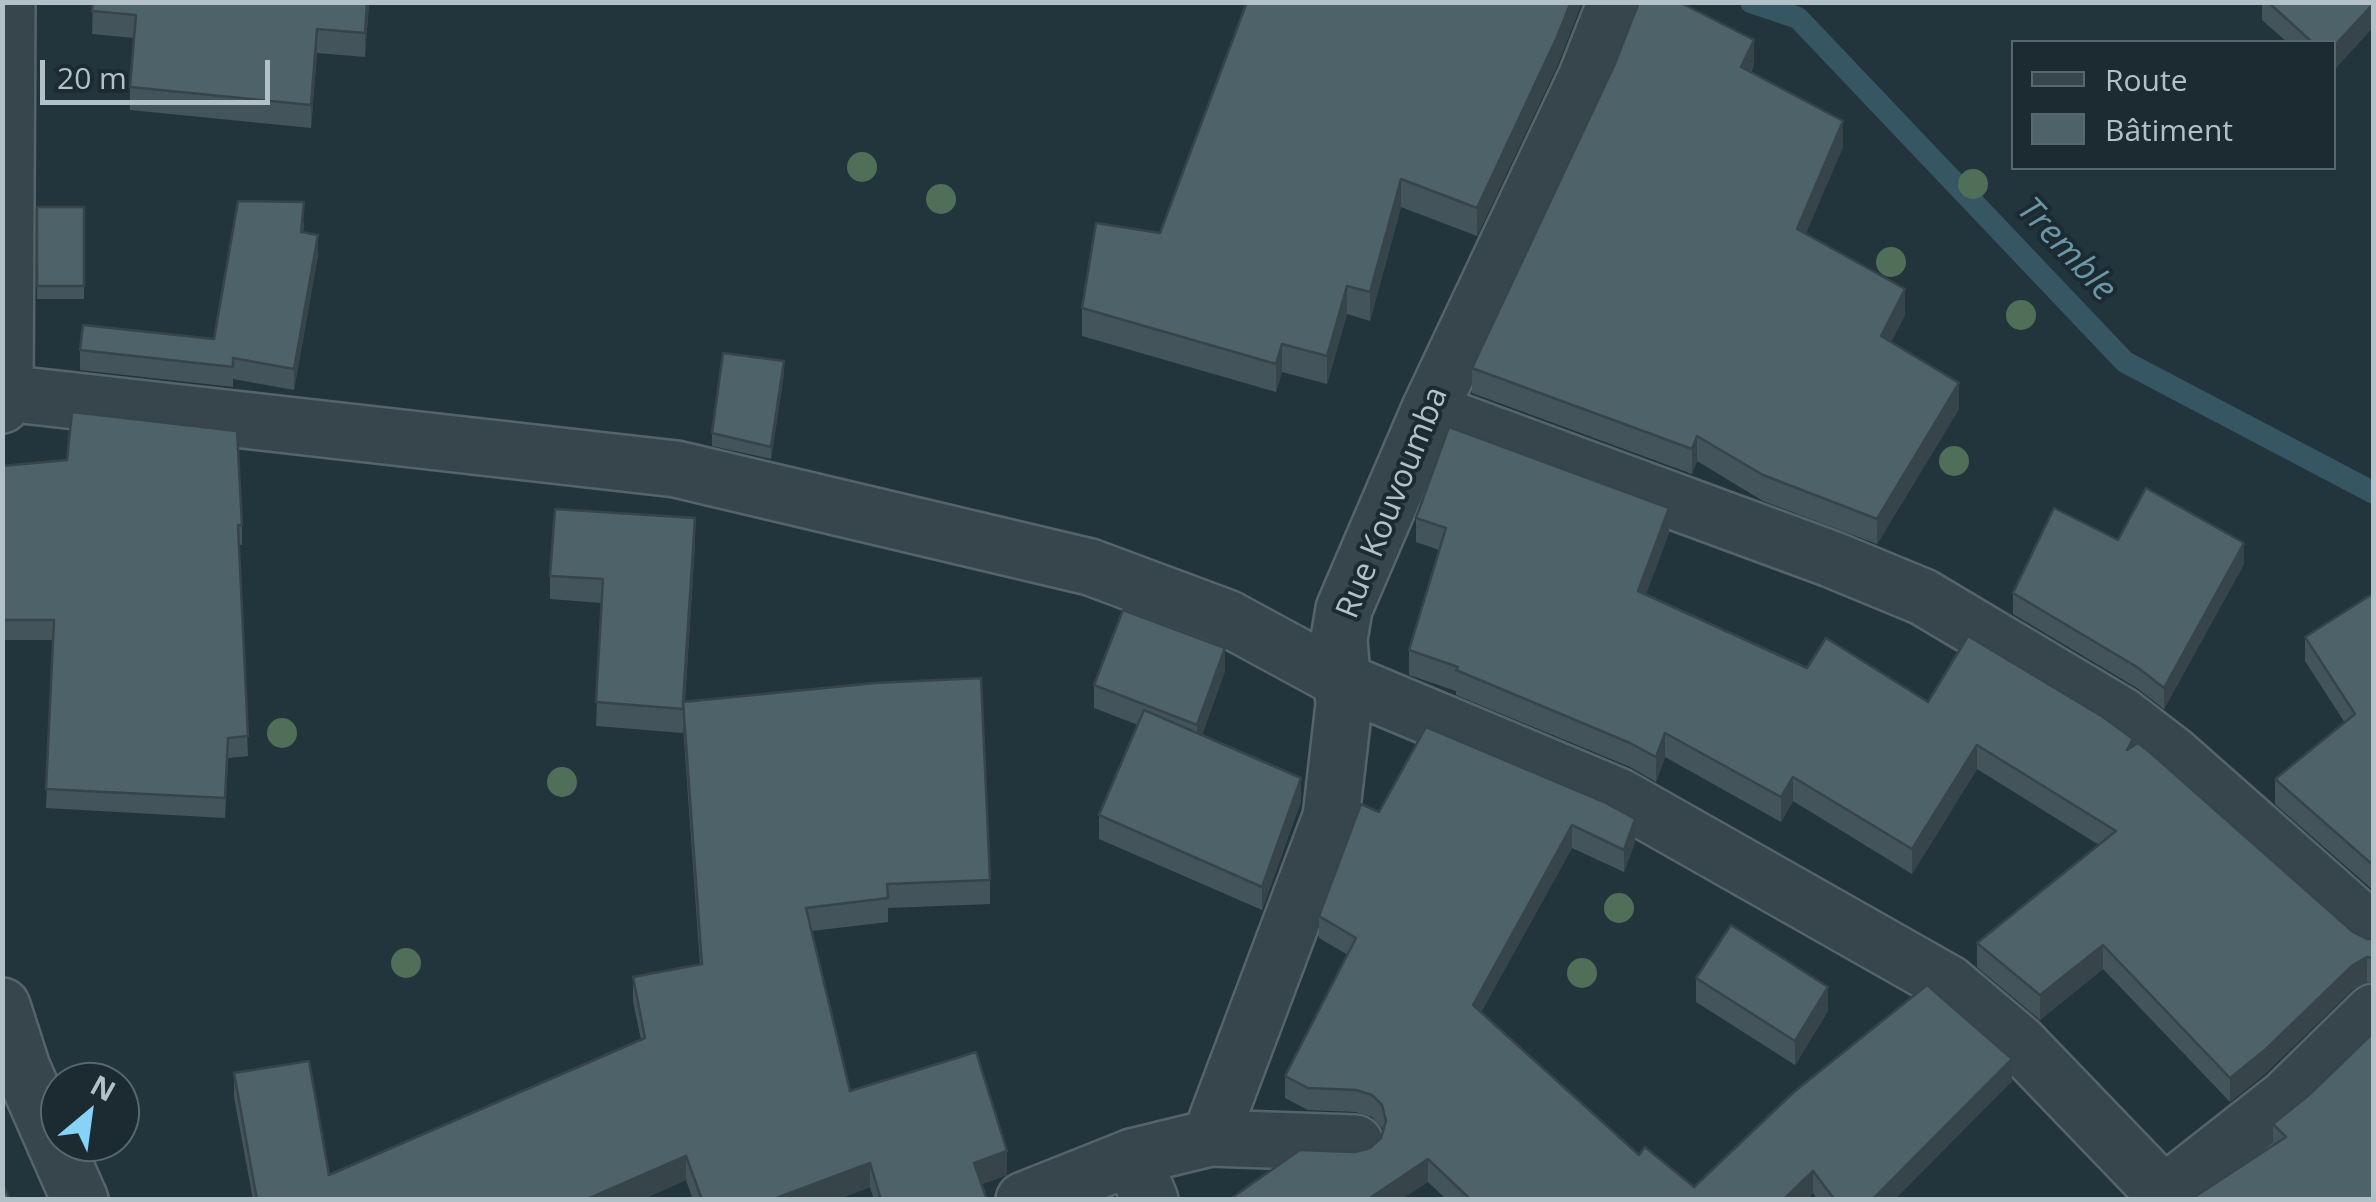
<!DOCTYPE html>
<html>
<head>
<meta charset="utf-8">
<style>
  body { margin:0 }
  #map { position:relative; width:2376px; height:1202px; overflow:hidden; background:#23353c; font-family:"Open Sans",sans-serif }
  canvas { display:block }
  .frame { position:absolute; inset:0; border:5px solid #b2c1c8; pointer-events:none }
  .legend { position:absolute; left:2011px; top:40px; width:325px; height:130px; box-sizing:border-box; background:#1c2b31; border:2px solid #58676d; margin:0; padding:12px 18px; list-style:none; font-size:30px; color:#b2c1c8 }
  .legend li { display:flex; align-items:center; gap:20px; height:50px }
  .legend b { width:50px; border:2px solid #58676d }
  .north { position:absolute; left:40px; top:1062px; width:100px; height:100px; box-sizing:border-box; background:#1c2b31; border:2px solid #58676d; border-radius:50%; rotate:29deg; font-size:28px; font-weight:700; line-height:40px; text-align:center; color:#b2c1c8 }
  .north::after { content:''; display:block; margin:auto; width:35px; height:45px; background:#87d2f7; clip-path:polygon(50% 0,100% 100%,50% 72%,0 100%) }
  .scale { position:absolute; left:40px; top:60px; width:230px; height:45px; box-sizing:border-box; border:5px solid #b2c1c8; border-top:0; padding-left:12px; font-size:30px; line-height:35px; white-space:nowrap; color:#b2c1c8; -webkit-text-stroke:8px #1c2b31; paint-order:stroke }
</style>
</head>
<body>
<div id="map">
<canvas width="2376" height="1202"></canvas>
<div class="frame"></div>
<ul class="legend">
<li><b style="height:12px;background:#37464c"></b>Route</li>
<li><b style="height:28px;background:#4e626a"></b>Bâtiment</li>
</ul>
<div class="north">N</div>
<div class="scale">20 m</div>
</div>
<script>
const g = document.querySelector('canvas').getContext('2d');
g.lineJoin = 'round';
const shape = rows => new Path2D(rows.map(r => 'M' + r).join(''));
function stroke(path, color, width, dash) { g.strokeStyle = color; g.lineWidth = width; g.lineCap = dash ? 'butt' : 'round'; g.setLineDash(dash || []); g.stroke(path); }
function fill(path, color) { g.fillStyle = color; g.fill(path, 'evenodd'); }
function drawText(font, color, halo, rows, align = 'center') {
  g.font = font + ' "Open Sans",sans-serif'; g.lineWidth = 8; g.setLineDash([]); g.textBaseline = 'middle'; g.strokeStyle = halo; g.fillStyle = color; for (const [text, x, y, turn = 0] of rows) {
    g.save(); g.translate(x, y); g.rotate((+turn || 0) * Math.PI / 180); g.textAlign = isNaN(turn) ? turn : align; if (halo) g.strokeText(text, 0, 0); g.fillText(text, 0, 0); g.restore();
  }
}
stroke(shape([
  [1751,2,1798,18,2125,362,2374,493]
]), '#365663', 22);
const street = shape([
  [5,393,676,469,1090,567,1227,618,1343,681,1618,796,1948,983,2019,1043,2170,1200],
  [2,405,5,393,7,2],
  [1429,411,1831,559,1923,597,2121,715,2173,755,2374,933],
  [2,1006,22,1068,80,1200],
  [1210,1138,1331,817,1344,705,1339,639,1344,609,1429,411,1586,78,1616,2],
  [1132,1157,1150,1200],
  [1024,1200,1132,1157,1210,1138,1355,1143],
  [2156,1200,2287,1097,2374,1012]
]);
stroke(street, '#55646a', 60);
stroke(street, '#37464c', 55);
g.fillStyle = '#4f6f59';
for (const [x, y] of [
  [862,167],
  [1973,184],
  [941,199],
  [1891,262],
  [2021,315],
  [1954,461],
  [282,733],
  [562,782],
  [1619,908],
  [406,963],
  [1582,973]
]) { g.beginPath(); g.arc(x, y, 15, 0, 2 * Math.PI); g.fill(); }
fill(shape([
  [93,2,369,2,365,57,317,53,311,128,130,110,130,87,134,38,92,34],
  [1582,2,1557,66,1477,236,1401,207,1370,321,1347,314,1327,384,1282,372,1276,392,1082,336,1082,308,1160,233],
  [2262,2,2374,2,2374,26,2334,70,2334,42,2287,42,2262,20],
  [1754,66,1751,72,1843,147,1805,234,1905,315,1891,342,1959,409,1877,544,1763,501,1697,461,1692,474,1472,393,1472,368],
  [37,207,84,207,84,299,37,299],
  [304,222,303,232,318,255,294,390,233,379,233,387,80,370,80,350,214,339],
  [784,374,771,459,712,446,712,433],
  [2,466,242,525,242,545,239,545,248,756,228,758,225,818,46,808,53,640,2,640],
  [1416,518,1669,533,1646,594,1807,668,1928,702,2133,746,2353,932,2367,939,2374,939,2374,982,2367,982,2353,989,2266,1073,2230,1102,2103,969,2040,1020,1977,967,1977,943,2099,845,1977,769,1912,874,1793,801,1781,822,1665,757,1656,782,1630,767,1456,695,1456,691,1409,675,1409,650,1439,550,1416,542],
  [2118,540,2244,564,2164,709,2137,688,2013,614,2013,593],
  [695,542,685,702,990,880,990,904,888,908,888,922,812,931,850,1091,1007,1175,982,1184,987,1200,874,1200,870,1187,836,1200,693,1200,686,1180,641,1200,253,1200,234,1097,234,1073,329,1175,641,1040,633,1001,633,977,700,964,683,726,683,733,596,726,601,603,550,599,550,576],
  [2374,593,2374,891,2275,804,2275,779,2345,723,2305,661,2305,637],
  [1225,671,1202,735,1301,801,1262,910,1099,839,1099,815,1138,725,1094,708,1094,685],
  [1426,727,1635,842,1624,872,1572,848,1481,1012,1639,1155,1694,1187,2012,1081,1894,1200,1818,1200,1813,1193,1806,1200,1447,1200,1428,1182,1400,1200,1233,1200,1233,1197,1355,1152,1370,1148,1381,1138,1383,1131,1382,1128,1372,1117,1356,1112,1308,1110,1285,1098,1285,1076,1348,955,1319,938,1319,916],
  [1696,978,1828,1011,1795,1065,1696,1002],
  [2309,1095,2374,1200,2273,1146,2273,1124]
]), '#43545b');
fill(shape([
  [367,2,369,2,365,57,365,33],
  [1571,2,1582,2,1557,66,1477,236,1477,208],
  [2374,3,2374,26,2334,70,2334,46],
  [317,29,317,53,311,128,311,105],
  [1754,40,1754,66,1741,92,1741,67],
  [1843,121,1843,147,1797,255,1797,229],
  [1401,179,1401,207,1370,321,1370,292],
  [318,235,318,255,294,390,294,369],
  [1347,286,1347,314,1327,384,1327,356],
  [1905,289,1905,315,1881,361,1881,336],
  [1282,344,1282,372,1276,392,1276,364],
  [784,361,784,374,771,459,771,447],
  [1959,383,1959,409,1877,544,1877,519],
  [1697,436,1697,461,1692,474,1692,449],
  [1669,508,1669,533,1638,615,1638,591],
  [695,518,695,542,684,713,683,702],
  [2244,543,2244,564,2164,709,2164,688],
  [1225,648,1225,671,1197,748,1197,725],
  [1665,733,1665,757,1656,782,1656,757],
  [1977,745,1977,769,1912,874,1912,849],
  [1793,777,1793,801,1781,822,1781,797],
  [1301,778,1301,801,1262,910,1262,887],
  [1635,819,1635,842,1624,872,1624,850],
  [1572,825,1572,848,1473,1027,1473,1005],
  [2103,945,2103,969,2040,1020,2040,995],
  [2367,957,2367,982,2353,989,2266,1073,2230,1102,2230,1078,2353,965],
  [1828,987,1828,1011,1795,1065,1795,1041],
  [2012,1059,2012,1081,1894,1200,1872,1200],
  [1007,1151,1007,1175,974,1187,974,1163],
  [686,1156,686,1180,641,1200,585,1200],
  [1428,1159,1428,1182,1400,1200,1367,1200],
  [870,1163,870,1187,836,1200,771,1200],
  [1813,1171,1813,1193,1806,1200,1783,1200]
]), '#37454a');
const building = shape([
  [93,2,367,2,365,33,317,29,311,105,130,87,136,15,92,11,93,2],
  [1247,2,1571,2,1557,37,1477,208,1401,179,1370,292,1347,286,1327,356,1282,344,1276,364,1082,308,1096,223,1160,233,1247,2],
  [1639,2,1679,2,1754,40,1741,67,1843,121,1797,229,1905,289,1881,336,1959,383,1877,519,1763,475,1697,436,1692,449,1472,368,1614,66,1639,2],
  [2268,2,2374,2,2374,3,2334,46,2334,42,2312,42,2268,2],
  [238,201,304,202,301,232,318,235,294,369,233,358,233,367,80,350,83,325,214,339,238,201],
  [37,207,84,207,84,286,37,286,37,207],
  [723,353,784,361,771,447,712,433,723,353],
  [72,412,237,431,242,525,238,525,248,736,228,738,225,798,46,789,54,620,2,620,2,466,67,460,72,412],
  [1449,427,1669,508,1638,591,1807,668,1826,638,1928,702,1968,636,2103,717,2133,739,2127,750,2138,743,2153,755,2353,932,2367,939,2374,939,2374,958,2367,957,2353,965,2266,1049,2230,1078,2103,945,2040,995,1977,943,2116,831,1977,745,1912,849,1793,777,1781,797,1665,733,1656,757,1630,743,1456,670,1458,667,1409,650,1446,528,1416,518,1449,427],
  [2146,488,2244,543,2164,688,2137,667,2013,593,2054,508,2118,540,2146,488],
  [555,509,695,518,683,702,875,683,981,678,990,880,887,884,888,898,806,908,850,1091,976,1052,1007,1151,974,1163,987,1200,881,1200,870,1163,771,1200,702,1200,686,1156,585,1200,257,1200,234,1073,309,1061,329,1175,645,1038,633,977,702,964,683,702,683,709,596,702,603,579,550,576,555,509],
  [2374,593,2374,866,2275,779,2355,714,2305,637,2374,593],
  [1123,610,1225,648,1197,725,1094,685,1123,610],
  [1144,710,1301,778,1262,887,1099,815,1144,710],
  [1426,727,1604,802,1635,819,1624,850,1572,825,1473,1005,1639,1155,1645,1147,1694,1187,1794,1092,1927,985,2012,1059,1872,1200,1835,1200,1813,1171,1783,1200,1471,1200,1428,1159,1367,1200,1235,1200,1233,1197,1300,1150,1355,1152,1370,1148,1381,1138,1386,1121,1382,1105,1372,1095,1356,1090,1308,1088,1285,1076,1356,938,1319,916,1361,804,1379,812,1426,727],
  [1731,925,1828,987,1795,1041,1696,978,1731,925],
  [2374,1032,2374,1200,2190,1200,2286,1137,2273,1124,2309,1095,2374,1032],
  [2,1182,10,1200,2,1200,2,1182]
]);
fill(building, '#4e626a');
stroke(building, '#37454a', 2.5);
drawText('32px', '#b2c1c8', '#1c2b31', [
  ["Rue Kouvoumba",1393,503,-68]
]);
drawText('italic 35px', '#6b96a7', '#1c2b31', [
  ["Tremble",2066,250,47]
]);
</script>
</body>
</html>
